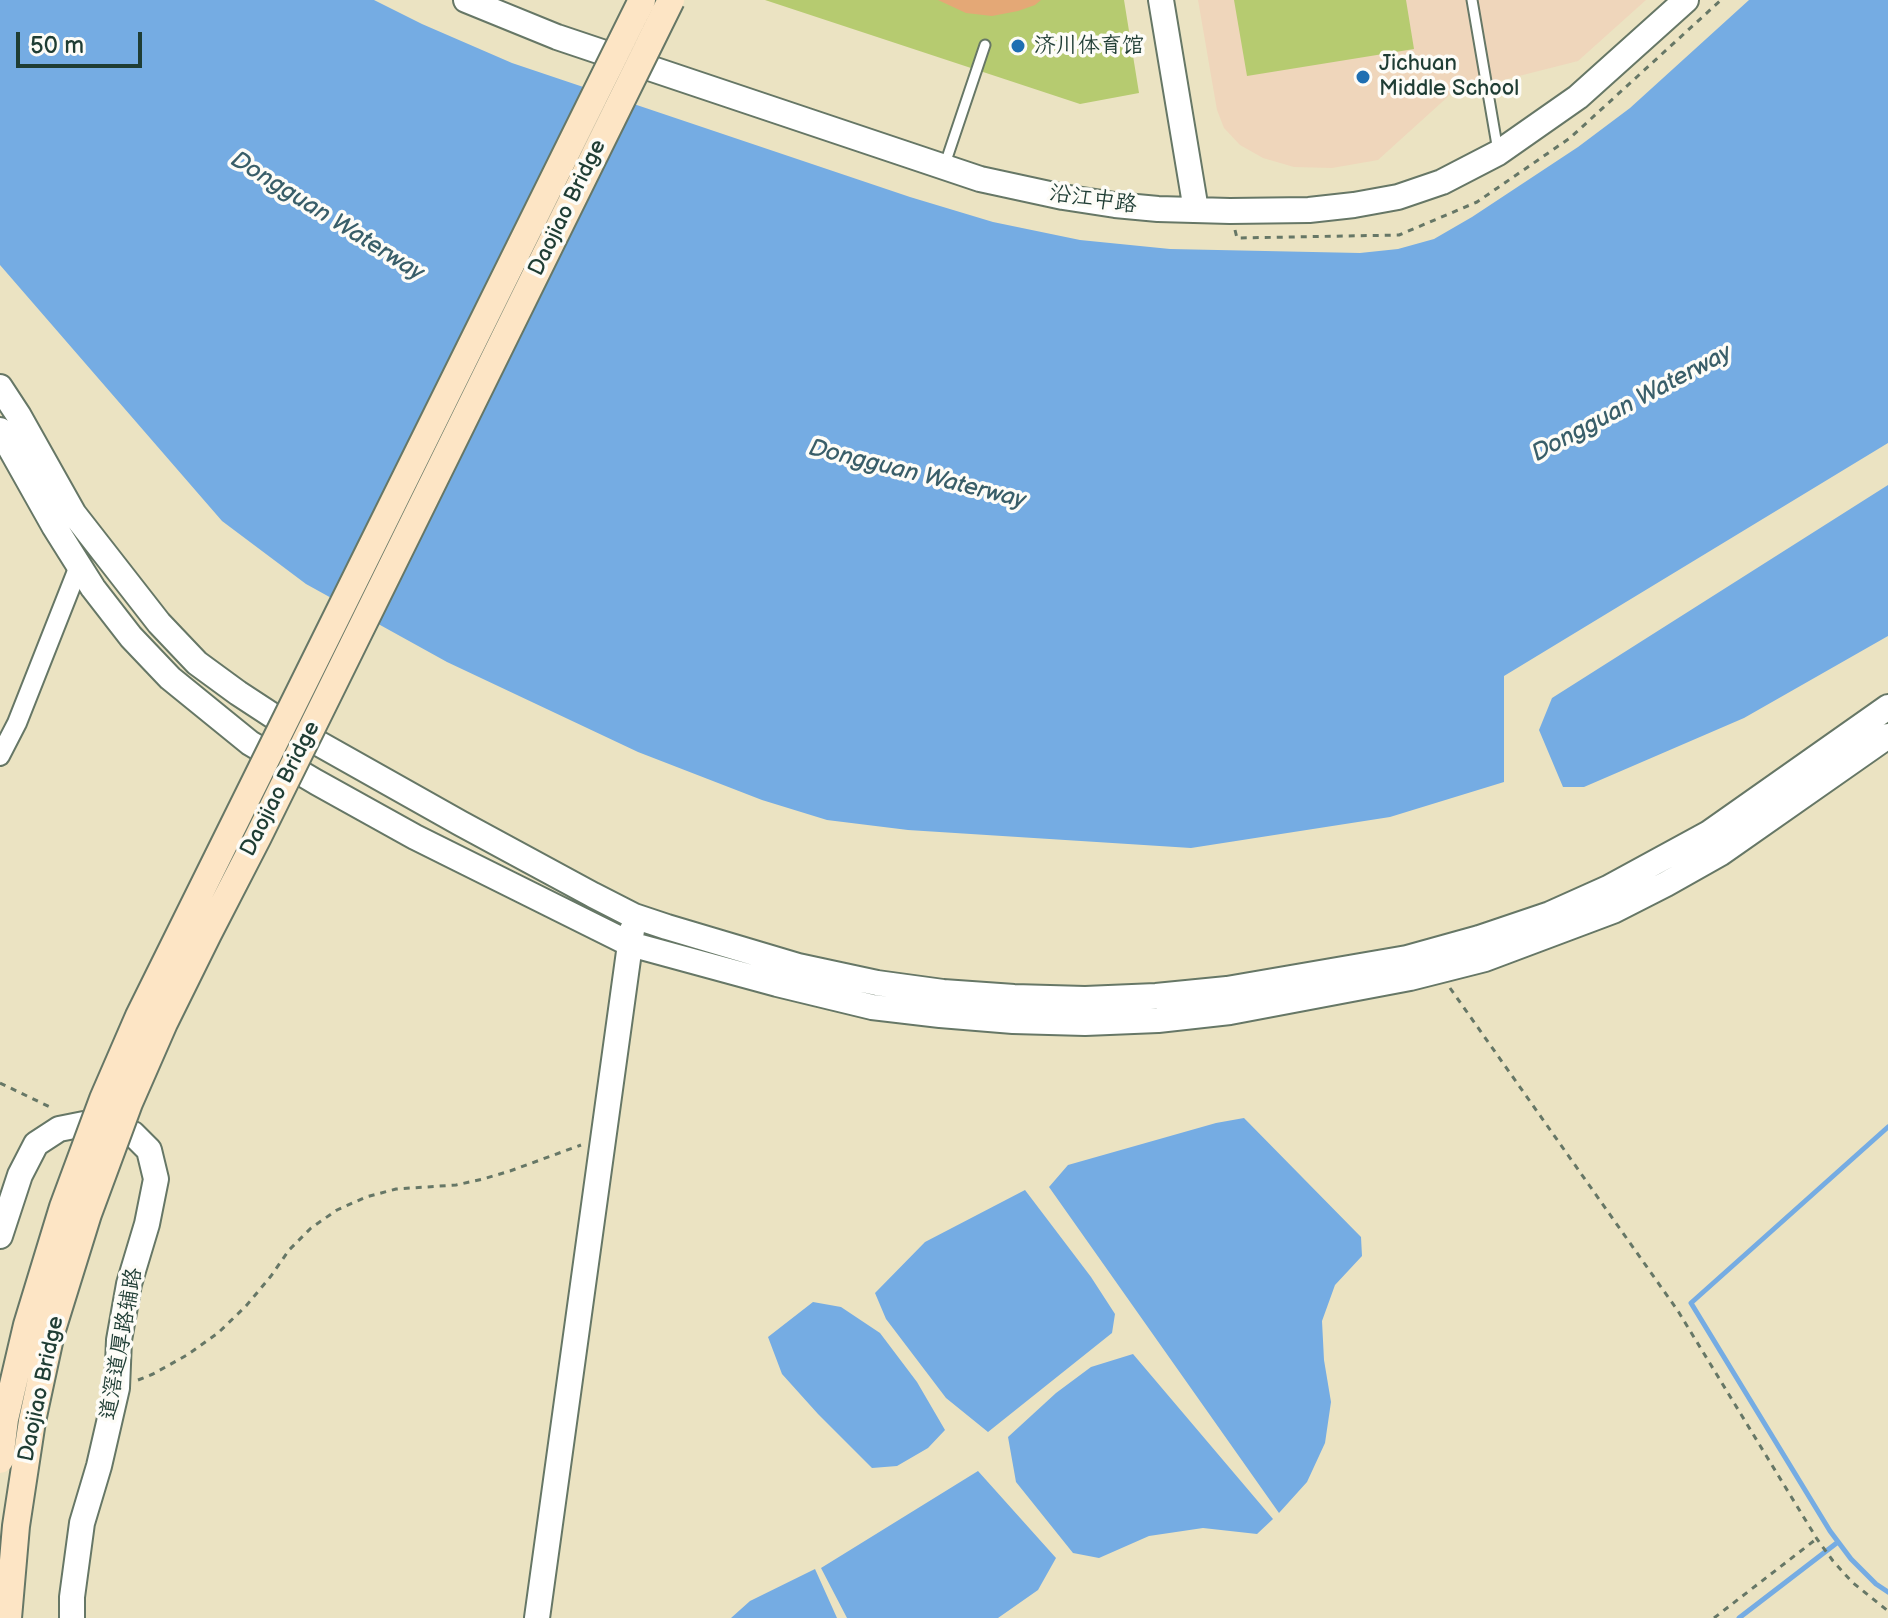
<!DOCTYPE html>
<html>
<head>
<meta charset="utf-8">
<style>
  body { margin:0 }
  #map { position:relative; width:1888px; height:1618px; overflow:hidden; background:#ebe3c2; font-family:"Balsamiq Sans",sans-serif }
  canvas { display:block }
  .scale { position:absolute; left:16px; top:32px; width:126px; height:36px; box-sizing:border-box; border:4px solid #1f3d34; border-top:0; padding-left:10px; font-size:24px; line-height:28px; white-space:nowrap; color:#1f3d34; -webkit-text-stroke:6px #fdfcf7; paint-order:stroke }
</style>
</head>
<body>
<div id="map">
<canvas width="1888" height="1618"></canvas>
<div class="scale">50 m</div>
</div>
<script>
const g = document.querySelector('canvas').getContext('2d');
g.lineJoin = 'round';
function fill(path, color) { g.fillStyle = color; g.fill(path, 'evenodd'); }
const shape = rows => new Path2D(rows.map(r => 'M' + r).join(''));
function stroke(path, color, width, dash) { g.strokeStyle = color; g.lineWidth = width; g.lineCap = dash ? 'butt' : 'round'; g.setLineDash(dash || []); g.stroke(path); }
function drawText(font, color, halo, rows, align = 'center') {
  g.font = font + ' "Balsamiq Sans","LXGW WenKai TC",sans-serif'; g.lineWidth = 7; g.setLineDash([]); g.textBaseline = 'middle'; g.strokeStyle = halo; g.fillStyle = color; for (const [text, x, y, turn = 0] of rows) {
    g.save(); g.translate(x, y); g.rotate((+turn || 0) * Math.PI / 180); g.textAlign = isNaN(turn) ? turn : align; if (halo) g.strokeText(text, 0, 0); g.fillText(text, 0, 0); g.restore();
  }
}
fill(shape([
  [1198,0,1646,0,1578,61,1452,93,1378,160,1332,168,1294,167,1263,158,1240,145,1224,128,1217,110]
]), '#efd6bb');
fill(shape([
  [765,0,1124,0,1139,93,1080,104],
  [1234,0,1406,0,1414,49,1247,76]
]), '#b6cb70');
fill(shape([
  [0,0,374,0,422,24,512,63,910,197,993,222,1080,240,1170,249,1360,253,1398,249,1434,239,1472,217,1578,147,1630,108,1749,0,1888,0,1888,443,1504,676,1504,782,1390,817,1191,848,908,830,827,820,762,800,638,752,447,662,306,584,222,521,0,265],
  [1888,485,1888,636,1744,718,1584,787,1563,787,1539,730,1552,698],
  [1244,1118,1361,1237,1362,1256,1335,1285,1322,1321,1324,1360,1331,1402,1325,1443,1307,1482,1279,1513,1049,1187,1068,1165,1216,1123],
  [1025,1190,1091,1277,1115,1314,1112,1333,988,1432,946,1398,886,1319,875,1293,925,1242],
  [813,1302,841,1307,880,1333,917,1382,945,1430,928,1448,897,1466,872,1468,818,1414,782,1374,768,1337],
  [1133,1354,1273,1519,1257,1534,1203,1528,1149,1536,1099,1558,1073,1553,1016,1482,1008,1437,1056,1393,1091,1367],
  [978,1471,1056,1558,1038,1590,998,1618,847,1618,821,1568],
  [815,1569,837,1618,731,1618,750,1601]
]), '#75ace3');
stroke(shape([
  [1888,1127,1691,1303,1830,1531,1851,1559,1876,1584,1888,1592],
  [1739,1618,1838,1542]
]), '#75ace3', 5);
fill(shape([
  [938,0,1041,0,1035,5,1018,11,992,16,966,13]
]), '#e4a876');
const service = shape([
  [1472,0,1498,151],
  [945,164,985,45]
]);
const minor = shape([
  [0,756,17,723,79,566]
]);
const tertiary = shape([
  [466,0,557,37,980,179,1063,197,1115,205,1158,209,1230,211,1309,210,1354,205,1398,197,1442,182,1498,153,1578,97,1686,0],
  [1161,0,1196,210],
  [0,387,19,416,74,514,159,623,197,663,238,693,293,729,460,823,593,895,634,916,667,927,798,966,877,983,943,992,1014,997,1085,999,1156,996,1227,989,1407,958,1479,938,1550,914,1608,888,1709,833,1888,707],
  [0,430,54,526,93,588,131,637,170,678,250,743,316,782,415,837,630,944,777,984,872,1007,940,1015,1013,1021,1085,1023,1158,1020,1230,1012,1410,978,1485,959,1613,911,1666,884,1721,853,1888,736],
  [0,1236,20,1175,36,1144,59,1129,84,1124,113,1126,133,1134,149,1150,156,1179,147,1224,129,1284,119,1340,117,1388,99,1466,82,1523,72,1597,72,1618],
  [537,1618,632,930]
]);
stroke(service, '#676', 13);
stroke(minor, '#676', 22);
stroke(tertiary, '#676', 28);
stroke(shape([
  [1235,230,1237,238,1399,235,1477,202,1570,138,1721,0],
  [1450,988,1678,1311,1817,1539,1833,1561,1852,1582,1888,1611],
  [0,1083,52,1108],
  [138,1380,153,1374,187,1355,218,1333,246,1306,271,1276,289,1250,311,1228,337,1210,366,1197,396,1189,456,1185,483,1179,510,1171,581,1145],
  [1714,1618,1815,1540]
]), '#676', 3, [6, 6]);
stroke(service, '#fff', 9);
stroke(minor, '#fff', 18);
stroke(tertiary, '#fff', 24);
const secondaryBridge = shape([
  [0,1460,5,1419,27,1325,63,1207,103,1099,139,1016,642,0],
  [8,1618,16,1526,32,1421,51,1333,88,1214,129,1103,164,1023,208,934,258,837,671,0]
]);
stroke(secondaryBridge, '#676', 30, []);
stroke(secondaryBridge, '#fde5c5', 26);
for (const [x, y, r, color] of [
  [1018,46,8,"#1f6fb2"],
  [1363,77,8,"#1f6fb2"]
]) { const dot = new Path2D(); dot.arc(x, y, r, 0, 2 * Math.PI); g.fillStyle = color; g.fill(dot); stroke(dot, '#fdfcf7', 3); }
drawText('22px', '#1f3d34', '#fdfcf7', [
  ["济川体育馆",1034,46],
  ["Jichuan",1379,64],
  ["Middle School",1379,89]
], 'left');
drawText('22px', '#1f3d34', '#fdfcf7', [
  ["沿江中路",1093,200,8],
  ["Daojiao Bridge",568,208,-64],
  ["Daojiao Bridge",281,789,-63],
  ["道滘道厚路辅路",122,1344,-80],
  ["Daojiao Bridge",42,1389,-78]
]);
drawText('italic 24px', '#395e69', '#fdfcf7', [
  ["Dongguan Waterway",327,217,32],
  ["Dongguan Waterway",1632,404,-28],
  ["Dongguan Waterway",917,475,14]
]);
</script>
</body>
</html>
